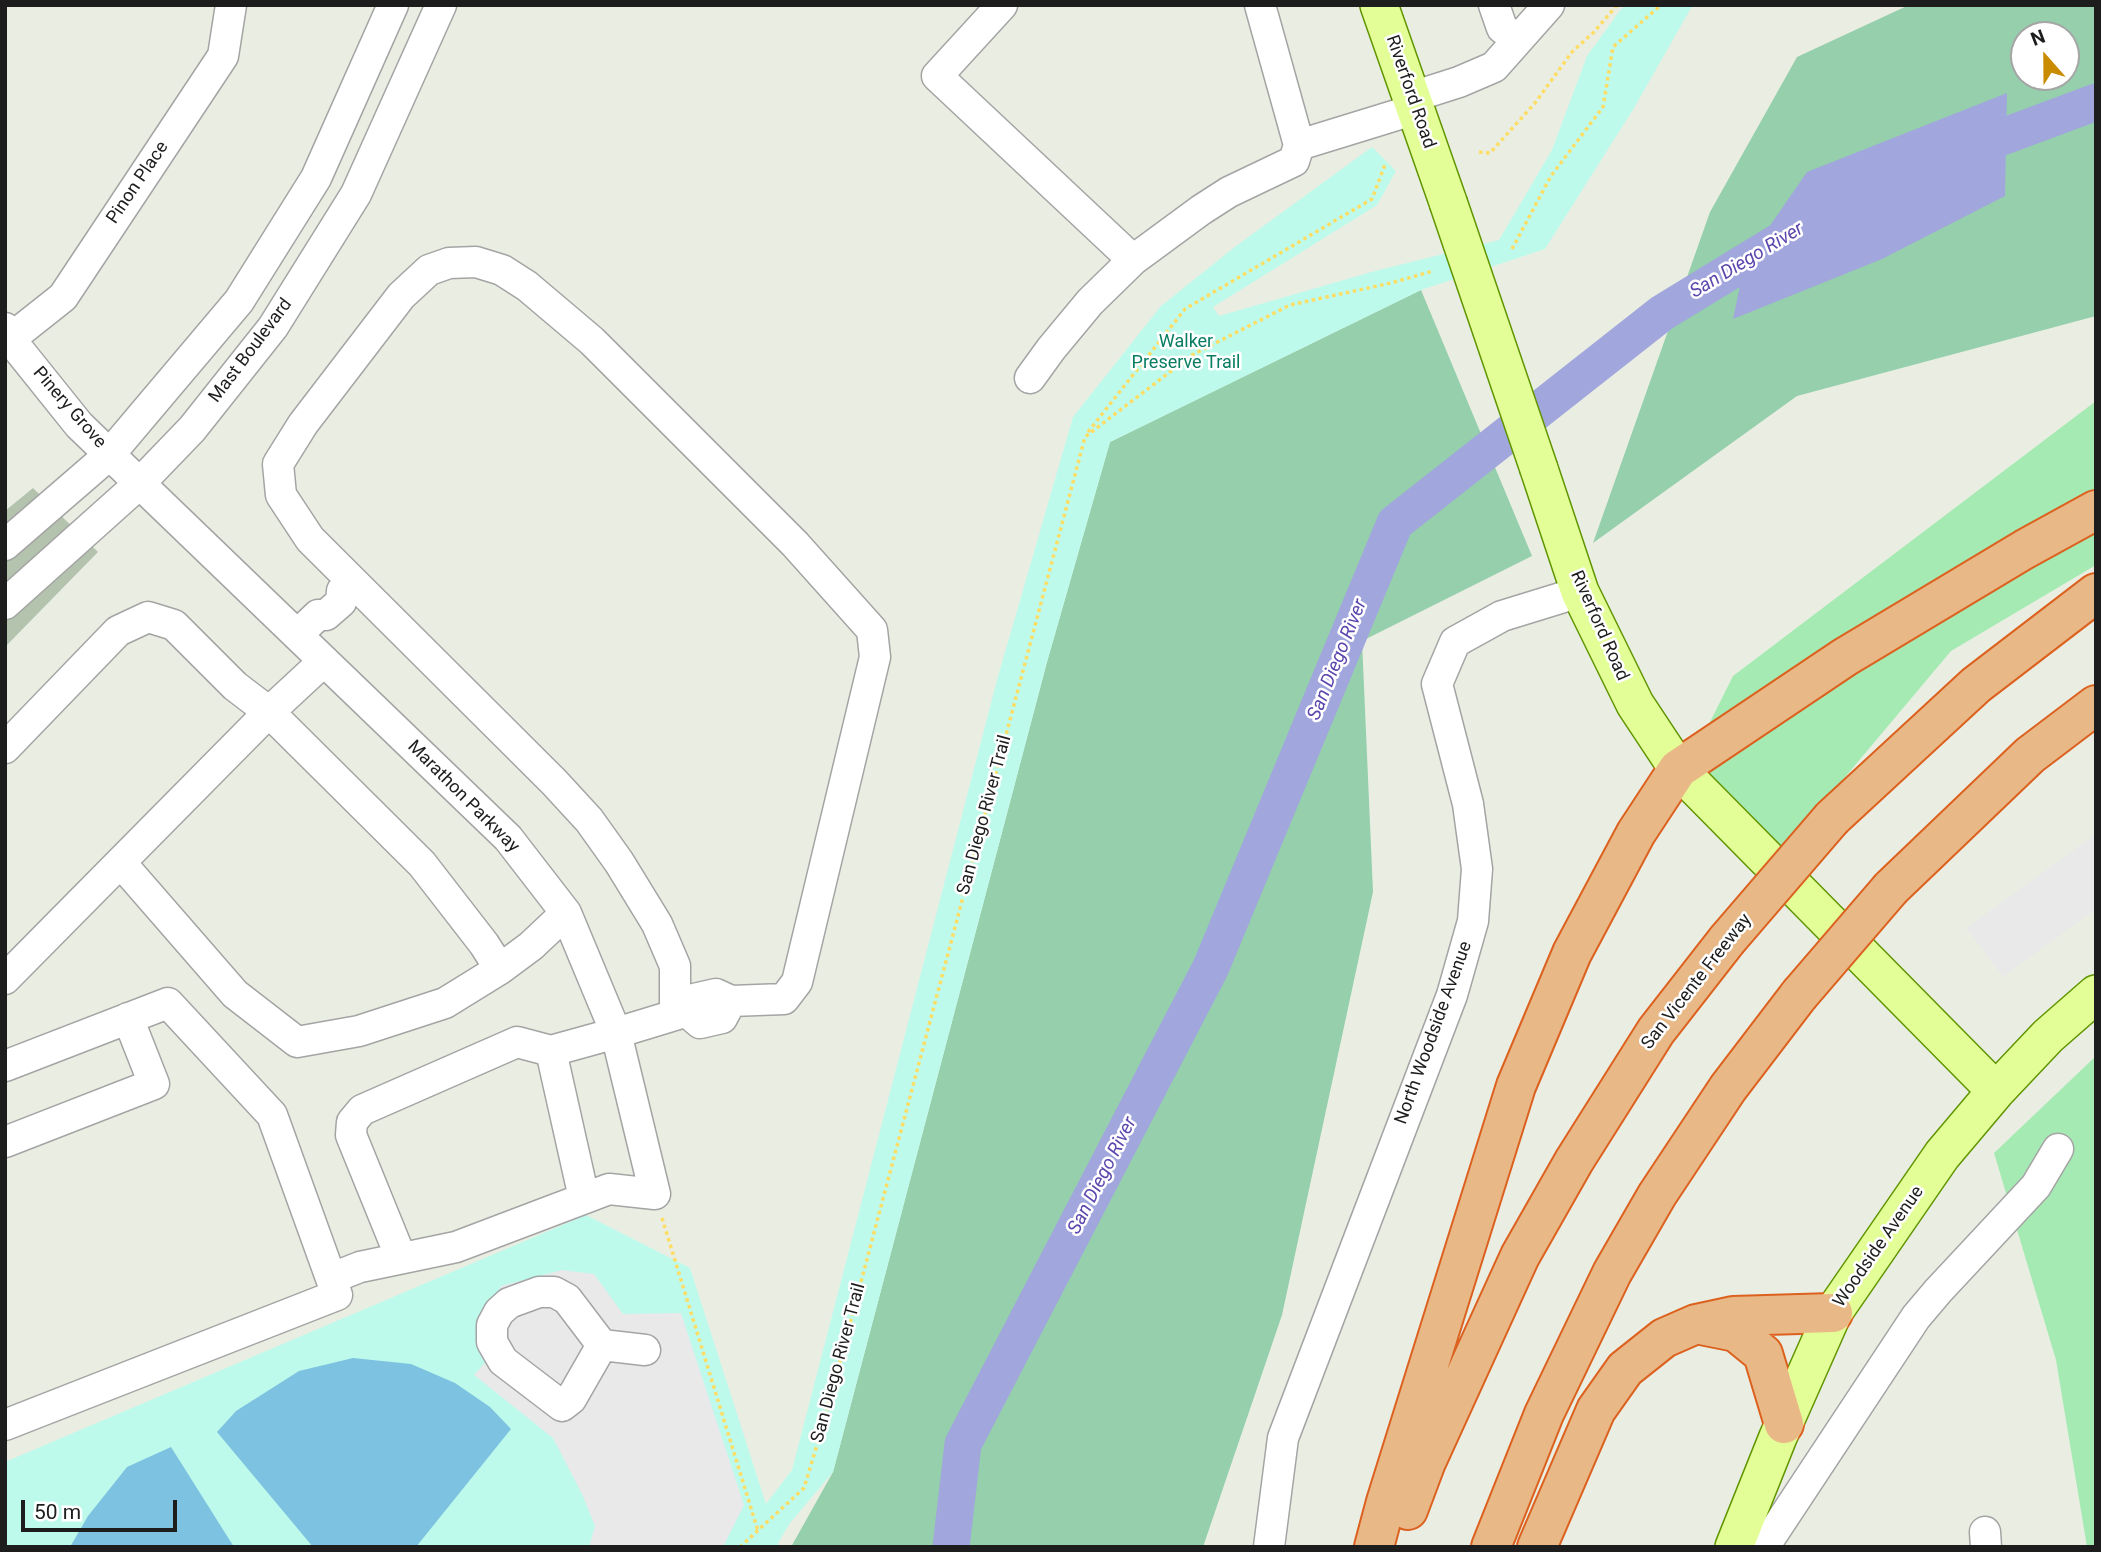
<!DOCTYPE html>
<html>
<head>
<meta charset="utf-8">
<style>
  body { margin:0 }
  #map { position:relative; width:2101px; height:1552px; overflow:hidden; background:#eaeee2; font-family:Roboto,sans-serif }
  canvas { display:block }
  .frame { position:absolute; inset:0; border:7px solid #1d1d1d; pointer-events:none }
  .north { position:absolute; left:2010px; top:21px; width:70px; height:70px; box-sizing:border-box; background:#fff; border:2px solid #a5a5a5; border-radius:50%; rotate:339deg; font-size:19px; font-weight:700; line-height:28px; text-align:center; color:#1d1d1d }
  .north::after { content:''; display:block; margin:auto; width:24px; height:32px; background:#c98b00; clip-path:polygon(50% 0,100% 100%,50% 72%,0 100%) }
  .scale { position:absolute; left:21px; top:1500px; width:156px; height:32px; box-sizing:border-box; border:4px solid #1d1d1d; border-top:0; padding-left:9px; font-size:21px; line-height:24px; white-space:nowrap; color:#1d1d1d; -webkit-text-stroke:5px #fff; paint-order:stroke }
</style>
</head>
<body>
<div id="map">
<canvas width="2101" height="1552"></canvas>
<div class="frame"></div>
<div class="north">N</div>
<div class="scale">50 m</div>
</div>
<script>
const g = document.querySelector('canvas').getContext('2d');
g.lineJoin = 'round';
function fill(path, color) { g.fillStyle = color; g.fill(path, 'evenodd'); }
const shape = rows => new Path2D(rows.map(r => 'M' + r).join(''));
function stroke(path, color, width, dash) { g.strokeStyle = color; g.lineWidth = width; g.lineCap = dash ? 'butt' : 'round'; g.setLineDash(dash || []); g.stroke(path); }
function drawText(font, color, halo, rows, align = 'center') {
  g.font = font + ' Roboto,sans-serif'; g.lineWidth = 5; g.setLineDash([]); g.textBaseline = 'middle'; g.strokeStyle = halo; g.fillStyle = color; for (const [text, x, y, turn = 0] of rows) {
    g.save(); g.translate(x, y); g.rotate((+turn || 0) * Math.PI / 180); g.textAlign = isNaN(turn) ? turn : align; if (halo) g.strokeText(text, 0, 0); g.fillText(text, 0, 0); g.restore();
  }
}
fill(shape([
  [33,488,98,552,5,647,5,511]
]), '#b4c3ad');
fill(shape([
  [2096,401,2096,565,1951,651,1783,851,1691,760,1733,676],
  [2096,1056,2096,1547,2087,1547,2056,1360,1994,1153]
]), '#a6eab3');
fill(shape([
  [1909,5,2096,5,2096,316,1797,396,1593,543,1710,212,1797,57],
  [2024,35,2066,35,2066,77,2024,77],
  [1421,290,1532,556,1362,641,1373,892,1282,1315,1203,1547,791,1547,833,1472,1047,662,1110,442]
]), '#95cfac');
fill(shape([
  [1629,5,1696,5,1691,8,1634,108,1545,249,1421,290,1110,442,1047,662,833,1472,790,1523,778,1543,779,1547,5,1547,5,1462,586,1215,690,1268,766,1504,792,1470,997,680,1073,417,1161,306,1236,246,1372,147,1396,171,1377,205,1213,307,1219,316,1375,271,1499,240,1552,150,1587,56,1621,9]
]), '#bdfaec');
fill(shape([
  [353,1358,411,1364,455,1383,490,1407,511,1429,416,1547,313,1547,217,1432,236,1411,299,1371],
  [171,1447,234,1547,70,1547,88,1516,127,1467]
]), '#7dc2e0');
fill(shape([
  [2093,836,2096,840,2096,909,2003,977,1966,928],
  [562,1270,594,1274,623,1314,681,1313,744,1505,723,1547,589,1547,595,1526,582,1494,553,1438,474,1375,491,1356,481,1325,501,1286]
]), '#e9e9e9');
fill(shape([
  [2007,93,2005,196,1882,259,1733,319,1745,262,1807,172]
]), '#a1a6dd');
stroke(shape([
  [1959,153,2096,102],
  [951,1547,963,1444,1211,967,1395,523,1662,313,1788,236]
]), '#a1a6dd', 37);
const minor = shape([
  [1002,5,937,76,1133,260,1201,210,1229,192,1294,161,1299,145],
  [1260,5,1299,145,1416,109],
  [1494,5,1502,28,1518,40],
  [1412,97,1459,82,1494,67,1549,5],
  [5,328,10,339,79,425,508,838,566,913,616,1033,655,1194,609,1189,456,1247,360,1267,332,1278],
  [10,339,63,297,223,56,231,5],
  [1030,378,1051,349,1090,302,1133,260],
  [5,545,109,455,239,301,316,178,393,5],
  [5,604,139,484,192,429,273,327,356,194,441,5],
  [297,635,318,615,326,615,341,602,342,591],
  [324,661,269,712,422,864,484,944,500,969,531,946,566,913],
  [5,748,118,631,148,617,174,625,235,686,269,712,5,979],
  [121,863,235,994,297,1042,359,1031,445,1003,500,969],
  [686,1011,700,1023,722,1018,731,1001],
  [551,1051,584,1198],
  [5,1066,168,1003,272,1115,337,1295,5,1425],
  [5,1142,154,1084,128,1018],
  [401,1258,351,1135,352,1122,362,1110,517,1042,551,1051,616,1033,675,1015,686,1011,694,999,716,994,731,1001,784,999,797,982,875,657,872,630,795,544,592,341,527,286,502,270,476,262,449,263,429,270,401,296,303,424,278,464,281,495,310,539,554,782,589,820,619,862,657,924,675,966,675,1015],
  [602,1345,571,1399,562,1406,503,1361,492,1342,492,1325,499,1312,509,1303,539,1292,554,1292,567,1299,602,1345,645,1350],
  [1985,1532,1986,1547],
  [1269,1547,1283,1438,1452,995,1473,921,1477,869,1468,804,1437,684,1455,642,1502,616,1580,592],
  [1764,1547,1916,1317,1938,1291,2036,1186,2058,1149]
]);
const major = shape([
  [1379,5,1448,202],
  [1539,469,1580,592,1635,704,1678,769,1996,1091],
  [1734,1547,1778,1437,1833,1313,1942,1155,1996,1091,2048,1036,2096,994]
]);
const highway = shape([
  [1832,818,1976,685,2096,593],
  [1891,888,2030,755,2096,705],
  [1701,1325,1736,1332,1763,1354,1784,1424],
  [1408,1510,1426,1462,1520,1256,1574,1161,1656,1031,1727,940],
  [1374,1547,1386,1502,1516,1086,1572,953,1636,833,1678,769,1845,657,2025,549,2096,510],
  [1491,1547,1544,1414,1612,1273,1657,1195,1728,1088,1799,995],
  [1537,1547,1596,1410,1625,1369,1664,1338,1696,1324,1733,1316,1833,1313]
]);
stroke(minor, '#a4a4a4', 33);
stroke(major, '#609500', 40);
stroke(highway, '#dc611f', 42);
stroke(shape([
  [1479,152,1490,153,1535,103,1572,52,1594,32,1617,5],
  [1512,249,1551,176,1603,107,1613,47,1661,5],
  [1088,432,1185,309,1372,199,1386,162],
  [662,1218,758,1531],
  [740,1547,804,1488,823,1425,1085,437,1192,355,1290,305,1391,283,1433,271]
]), '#fddd64', 3.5, [3.5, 3.5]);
stroke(minor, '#fff', 30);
stroke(major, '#e3fe97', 37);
stroke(highway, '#e8b887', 38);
const majorBridge = shape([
  [1448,202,1539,469]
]);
const highwayBridge = shape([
  [1727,940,1832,818],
  [1799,995,1891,888]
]);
stroke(majorBridge, '#609500', 40, []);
stroke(highwayBridge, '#dc611f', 42, []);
stroke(majorBridge, '#e3fe97', 37);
stroke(highwayBridge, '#e8b887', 38);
drawText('18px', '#1d1d1d', '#fff', [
  ["Riverford Road",1410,92,71],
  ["Pinon Place",138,183,-56],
  ["Mast Boulevard",251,351,-53],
  ["Pinery Grove",69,408,49],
  ["Riverford Road",1599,626,66],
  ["Marathon Parkway",463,797,45],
  ["San Diego River Trail",985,815,-75],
  ["San Vicente Freeway",1697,982,-52],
  ["North Woodside Avenue",1434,1033,-70],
  ["Woodside Avenue",1879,1247,-55],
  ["San Diego River Trail",839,1363,-75]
]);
drawText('18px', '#097d62', '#fff', [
  ["Walker",1186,342],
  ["Preserve Trail",1186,363]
]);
drawText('italic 19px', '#5b47ae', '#fff', [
  ["San Diego River",1747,261,-31],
  ["San Diego River",1338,660,-68],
  ["San Diego River",1103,1176,-63]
]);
</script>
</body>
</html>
